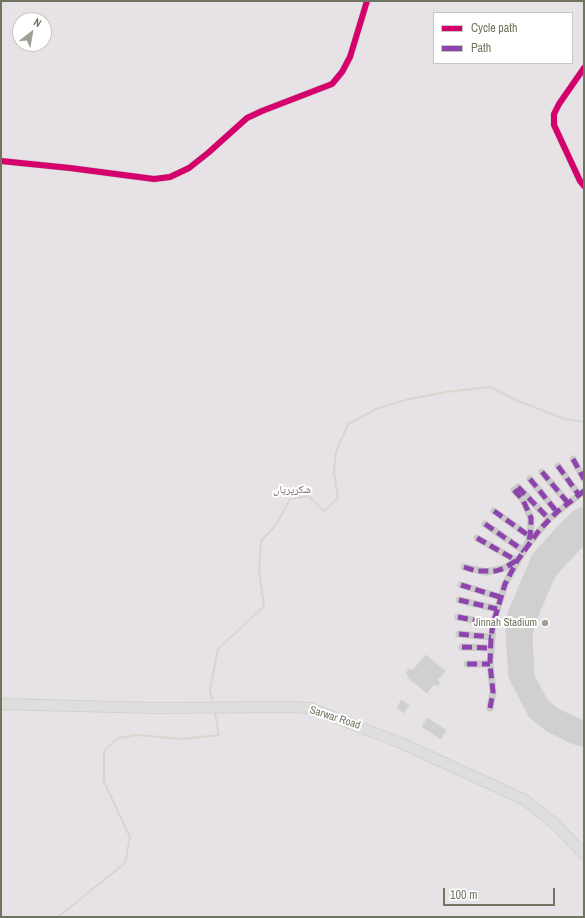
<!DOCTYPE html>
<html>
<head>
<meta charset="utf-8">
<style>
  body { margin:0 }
  #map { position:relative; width:585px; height:918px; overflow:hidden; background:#f5f4f5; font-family:"Archivo Narrow",sans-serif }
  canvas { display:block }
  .frame { position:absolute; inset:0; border:2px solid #6f755f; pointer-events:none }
  .legend { position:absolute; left:433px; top:12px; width:140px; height:52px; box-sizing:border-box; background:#fff; border:1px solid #c5c8bf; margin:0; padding:5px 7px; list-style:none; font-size:12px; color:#6f755f }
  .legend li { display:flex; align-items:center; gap:8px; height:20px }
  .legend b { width:20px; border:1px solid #c5c8bf }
  .north { position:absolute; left:12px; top:12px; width:40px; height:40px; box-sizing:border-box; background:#fff; border:1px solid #c5c8bf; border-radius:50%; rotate:31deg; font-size:11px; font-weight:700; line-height:16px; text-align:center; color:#6f755f }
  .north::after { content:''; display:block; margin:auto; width:14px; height:18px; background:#9ea194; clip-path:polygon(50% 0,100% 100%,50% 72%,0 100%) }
  .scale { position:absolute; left:443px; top:888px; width:112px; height:18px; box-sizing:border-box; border:2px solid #6f755f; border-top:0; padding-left:5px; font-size:12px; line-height:14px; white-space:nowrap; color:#6f755f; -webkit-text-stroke:3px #fff; paint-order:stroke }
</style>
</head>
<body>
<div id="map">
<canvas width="585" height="918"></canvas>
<div class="frame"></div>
<ul class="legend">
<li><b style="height:5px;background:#d6006c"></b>Cycle path</li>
<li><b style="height:5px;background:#8e44ad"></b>Path</li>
</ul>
<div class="north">N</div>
<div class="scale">100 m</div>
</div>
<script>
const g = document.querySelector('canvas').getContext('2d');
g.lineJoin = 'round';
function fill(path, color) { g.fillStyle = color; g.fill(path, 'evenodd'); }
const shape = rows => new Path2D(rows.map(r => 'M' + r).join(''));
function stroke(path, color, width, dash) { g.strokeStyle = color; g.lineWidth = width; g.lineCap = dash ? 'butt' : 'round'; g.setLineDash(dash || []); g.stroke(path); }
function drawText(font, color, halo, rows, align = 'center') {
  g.font = font + ' "Archivo Narrow","Noto Naskh Arabic",sans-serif'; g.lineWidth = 4; g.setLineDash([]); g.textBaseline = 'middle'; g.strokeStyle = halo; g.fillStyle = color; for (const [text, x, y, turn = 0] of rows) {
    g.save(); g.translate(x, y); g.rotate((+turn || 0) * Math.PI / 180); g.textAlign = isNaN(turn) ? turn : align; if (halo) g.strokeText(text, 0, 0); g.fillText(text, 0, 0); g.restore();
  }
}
fill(shape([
  [1,1,584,1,584,917,1,917],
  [434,13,572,13,572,63,434,63],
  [20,20,44,20,44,44,20,44]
]), '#e7e2e6');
stroke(shape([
  [212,700,210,690,218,649,264,606,259,571,261,541,276,525,290,499,309,496,324,511,338,498,334,472,336,452,348,424,378,408,410,399,446,392,490,387,518,401,565,419,584,422],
  [58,917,125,863,130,837,104,782,104,751,118,738,137,735,182,739,219,735,215,714]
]), '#d6d7ce', 2);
const building = shape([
  [584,505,584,546,556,576,535,625,533,638,535,675,541,687,549,701,560,709,584,720,584,748,571,744,547,732,529,718,508,678,505,632,507,613,532,554,560,523,574,510,584,505],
  [426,654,446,671,438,680,441,683,437,687,434,685,427,694,406,677,408,676,405,673,409,668,412,670,426,654],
  [401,699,410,705,404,714,396,708,401,699],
  [427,717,447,730,441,740,421,727,427,717]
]);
fill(building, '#d0d0ce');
stroke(building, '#e4e4e4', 1);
const secondary = shape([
  [1,704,155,708,290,707,310,708,401,743,525,800,555,824,584,854]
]);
stroke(secondary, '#d1d1cf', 12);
stroke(shape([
  [584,68,559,104,554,114,554,125,580,181,584,186],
  [1,161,70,168,154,179,170,177,189,168,208,153,247,118,262,111,332,84,342,72,350,57,367,1],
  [573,459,584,479],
  [558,466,579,495],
  [542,472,568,503],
  [530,479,557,512],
  [518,487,549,519],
  [514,490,523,500,531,518],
  [494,511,532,538],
  [485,524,524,551],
  [477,538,517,561],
  [528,545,549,519,584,491],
  [464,567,486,572],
  [461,585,500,597],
  [459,600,497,609],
  [458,617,493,624],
  [459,634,491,637],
  [462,647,490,648],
  [467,664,490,664],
  [490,708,493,692,490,664,493,624,505,584,520,557]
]), '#c9cac7', 7);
stroke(secondary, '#dededd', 10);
stroke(shape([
  [486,572,505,568,521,556,530,538,531,518]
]), '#c9cac7', 7);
stroke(shape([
  [573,459,584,479],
  [558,466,579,495],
  [542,472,568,503],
  [530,479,557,512],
  [518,487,549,519],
  [514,490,523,500,531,518,531,528,529,542],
  [494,511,532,538],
  [485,524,524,551],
  [477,538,517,561],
  [464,567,476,571,496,571,505,568,517,560],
  [461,585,500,597],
  [459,600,497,609],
  [458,617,493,624],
  [459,634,491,637],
  [462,647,490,648],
  [467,664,490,664],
  [490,708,493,692,490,664,491,637,493,624,505,584,517,561,540,529,557,512,584,491]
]), '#8e44ad', 5, [10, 5]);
stroke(shape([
  [584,68,559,104,554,114,554,125,580,181,584,186],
  [1,161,70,168,154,179,170,177,189,168,208,153,247,118,262,111,332,84,342,72,350,57,367,1]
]), '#d6006c', 6);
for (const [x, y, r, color] of [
  [545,623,4,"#9ea194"]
]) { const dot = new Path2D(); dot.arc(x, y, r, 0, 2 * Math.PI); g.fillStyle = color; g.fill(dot); stroke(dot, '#fff', 1.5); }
drawText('11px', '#78666c', '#fff', [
  ["شکرپریاں",292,490]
]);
drawText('11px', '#6f755f', '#fff', [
  ["Jinnah Stadium",537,623]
], 'right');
drawText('11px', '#6f755f', '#fff', [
  ["Sarwar Road",335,718,18]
]);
</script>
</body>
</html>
